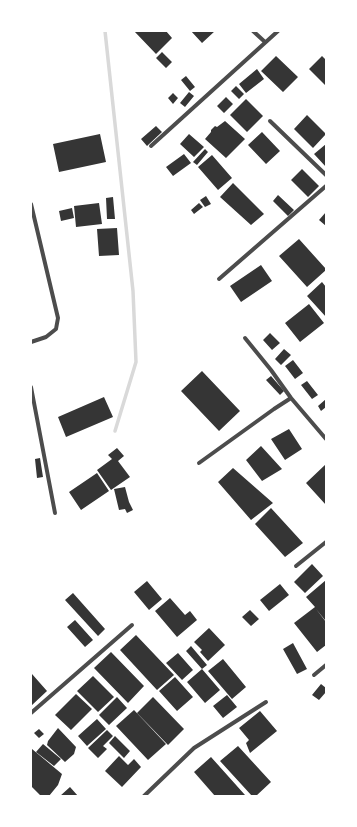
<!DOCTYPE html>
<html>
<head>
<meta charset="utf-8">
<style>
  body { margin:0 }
  #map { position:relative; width:357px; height:827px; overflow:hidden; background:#fff; font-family:Cabin,sans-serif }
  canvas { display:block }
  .frame { position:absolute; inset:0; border:32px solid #fff; pointer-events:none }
</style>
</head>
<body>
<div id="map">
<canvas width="357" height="827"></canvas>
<div class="frame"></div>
</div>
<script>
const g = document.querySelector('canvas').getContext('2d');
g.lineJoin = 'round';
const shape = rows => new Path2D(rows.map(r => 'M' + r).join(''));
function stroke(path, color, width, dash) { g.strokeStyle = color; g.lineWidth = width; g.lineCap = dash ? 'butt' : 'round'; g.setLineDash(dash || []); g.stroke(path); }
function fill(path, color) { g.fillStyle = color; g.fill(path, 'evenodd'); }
stroke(shape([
  [105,31,133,291,136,362,115,431]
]), '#d9d9d9', 3.5);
fill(shape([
  [134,31,166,31,172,38,156,54],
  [191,31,215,31,202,43],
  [162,52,172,62,166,68,156,58],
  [276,56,298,77,283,92,261,71],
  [322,56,326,60,326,86,309,69],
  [257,69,264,79,246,93,239,84],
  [186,76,195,87,190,91,181,80],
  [236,86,244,94,239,99,231,91],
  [189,92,194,96,185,107,180,103],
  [173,93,178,98,173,104,168,98],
  [226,97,233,104,224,113,217,106],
  [246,99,263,116,247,132,230,115],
  [307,115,326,134,313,148,294,129],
  [225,121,245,139,226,158,205,139,211,132,211,130,215,126,217,127],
  [156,126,162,132,147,146,141,139],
  [262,132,280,151,266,164,248,145],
  [100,134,106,162,59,172,53,144],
  [189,134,204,147,194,157,180,144],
  [326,144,326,167,314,154],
  [205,149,208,152,197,165,193,162],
  [184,154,191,163,173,176,166,167],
  [212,155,232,178,218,190,198,167],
  [302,169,319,186,308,197,291,180],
  [233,183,264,214,251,225,220,197],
  [278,195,294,210,288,216,273,201],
  [206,196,211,204,205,207,200,200],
  [113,197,115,219,107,219,106,198],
  [99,203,102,224,76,227,74,206],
  [199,203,203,207,194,214,191,210],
  [72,208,74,218,61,221,59,211],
  [326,212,326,226,319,220],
  [117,228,119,255,99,256,97,229],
  [299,239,326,269,326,270,307,287,279,256],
  [261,265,272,281,241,302,230,286],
  [322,282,326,287,326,317,307,296],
  [309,304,324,323,300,342,285,323],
  [270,333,280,343,272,350,263,340],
  [284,349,291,355,281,365,275,359],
  [293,360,303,373,295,379,285,366],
  [202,371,240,411,219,431,181,391],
  [271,376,284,391,280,395,266,380],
  [307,381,318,395,312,399,301,385],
  [104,397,113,417,66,437,58,417],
  [326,399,326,407,321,411,318,406],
  [289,429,302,449,285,460,271,439],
  [261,446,282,469,262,481,246,460],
  [117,448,124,456,118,461,130,477,111,490,97,470,112,459,108,455],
  [40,458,43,477,37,478,35,459],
  [326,464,326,505,306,483],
  [233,468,273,503,251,520,218,482],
  [97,473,109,491,81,510,69,492],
  [125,487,129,502,133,510,127,513,125,509,119,510,114,489],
  [271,508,303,543,285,557,255,524],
  [312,564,323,576,305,593,294,582],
  [326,580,326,619,325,620,316,609,326,622,326,645,317,652,294,623,315,607,306,597],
  [147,581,162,599,149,610,134,592],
  [280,584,289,595,269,611,260,600],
  [73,593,105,629,98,636,65,600],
  [170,598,185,615,190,611,197,620,177,637,155,611],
  [250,610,259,619,251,626,242,617],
  [75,620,93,640,85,647,67,627],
  [209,628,225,645,208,661,200,652,202,650,194,642],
  [136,635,174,675,157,690,120,650],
  [293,643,307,669,297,674,283,649],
  [191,646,207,665,202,669,186,651],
  [111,652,144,686,128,703,94,668],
  [178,653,193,670,182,680,166,663],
  [223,659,246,687,232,699,208,671],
  [202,669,220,690,205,703,187,682],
  [31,674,32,674,47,691,31,706],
  [93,676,114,697,98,712,77,691],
  [175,677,193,697,177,711,159,691],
  [321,684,326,688,326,692,319,700,312,695],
  [76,694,92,709,71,730,55,715],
  [227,695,237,707,223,718,213,706],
  [117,697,127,708,109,725,99,715],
  [153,697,184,729,168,745,137,713],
  [134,710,166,744,148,760,116,726],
  [260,711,277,731,250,753,246,743,249,740,239,728],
  [97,719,106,729,87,746,78,736],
  [58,728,76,747,74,754,65,762,47,745,48,741],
  [39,729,44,734,39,738,34,733],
  [107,730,113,736,103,746,107,749,98,758,88,748],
  [115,736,130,751,124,758,109,743],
  [43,744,61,759,54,766,36,752],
  [238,746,271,782,256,796,252,796,220,761],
  [32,749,62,774,58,785,49,796,41,796,31,786,31,750],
  [119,756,128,765,134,759,141,767,122,787,105,771],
  [211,757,245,795,243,796,215,796,194,772],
  [70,787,78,796,60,796]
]), '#353535');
stroke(shape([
  [253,31,265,42],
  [270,121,326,175],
  [151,146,278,31],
  [31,204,58,318,56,329,46,337,31,342],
  [219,279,326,186],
  [245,338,271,370,291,398,326,439],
  [31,387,55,513],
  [199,463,274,409,291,398],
  [296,566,326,542],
  [314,675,326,665],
  [31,713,132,625],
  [144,796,194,748,266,702]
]), '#4c4c4c', 4);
</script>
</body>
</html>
